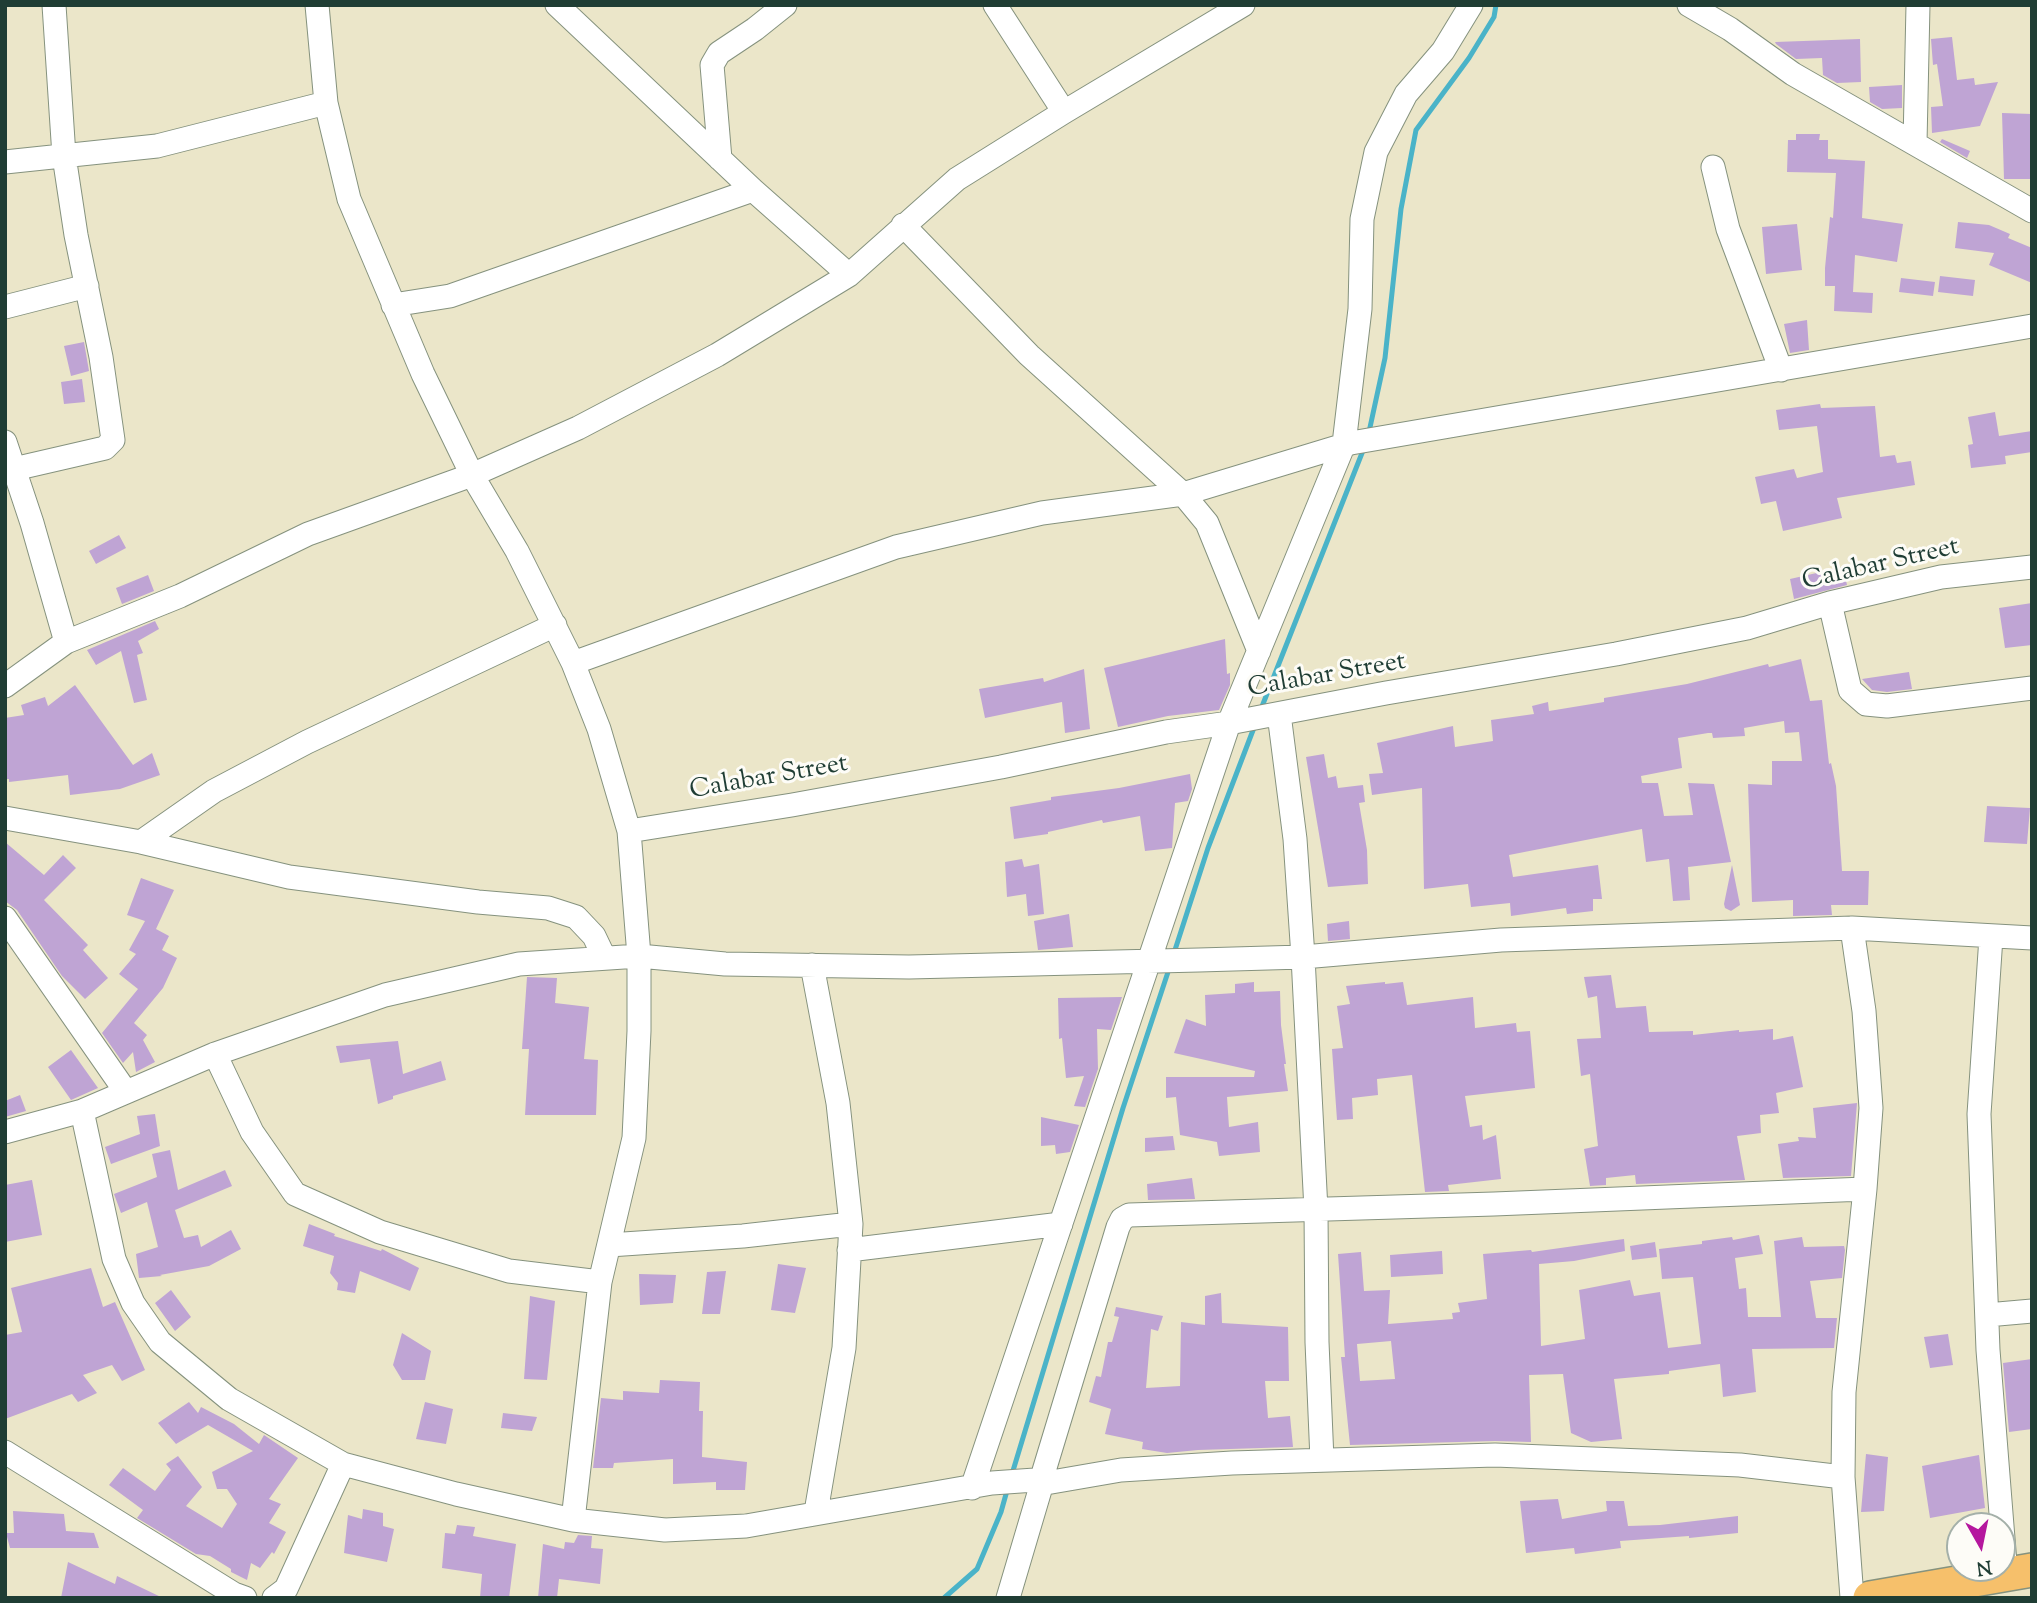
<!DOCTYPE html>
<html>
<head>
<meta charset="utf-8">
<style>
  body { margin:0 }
  #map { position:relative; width:2037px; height:1603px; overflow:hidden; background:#ebe6c9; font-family:"Sorts Mill Goudy",serif }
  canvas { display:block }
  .frame { position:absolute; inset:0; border:7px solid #1f3d34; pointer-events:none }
  .north { position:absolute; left:1946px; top:1512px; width:70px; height:70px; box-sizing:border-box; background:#fdfcf7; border:2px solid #a4b0a9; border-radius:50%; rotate:171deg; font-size:19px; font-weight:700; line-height:28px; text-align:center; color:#1f3d34 }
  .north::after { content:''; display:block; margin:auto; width:24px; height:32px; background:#b5179e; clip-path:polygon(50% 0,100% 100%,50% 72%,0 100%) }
</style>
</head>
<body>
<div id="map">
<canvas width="2037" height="1603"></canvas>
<div class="frame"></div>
<div class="north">N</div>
</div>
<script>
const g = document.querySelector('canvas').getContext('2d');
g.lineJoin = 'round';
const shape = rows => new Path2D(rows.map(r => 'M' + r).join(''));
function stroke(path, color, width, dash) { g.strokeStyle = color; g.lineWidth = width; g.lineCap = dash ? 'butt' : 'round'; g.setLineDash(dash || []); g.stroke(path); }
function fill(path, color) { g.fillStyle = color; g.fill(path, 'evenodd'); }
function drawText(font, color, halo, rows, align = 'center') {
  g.font = font + ' "Sorts Mill Goudy",serif'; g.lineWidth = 6; g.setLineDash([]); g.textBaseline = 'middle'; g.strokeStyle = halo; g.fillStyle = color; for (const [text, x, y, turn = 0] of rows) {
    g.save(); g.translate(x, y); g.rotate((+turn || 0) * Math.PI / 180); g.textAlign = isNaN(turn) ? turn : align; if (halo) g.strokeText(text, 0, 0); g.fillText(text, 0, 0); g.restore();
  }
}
stroke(shape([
  [1369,432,1385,358,1401,209,1416,130,1469,58,1494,17,1496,5],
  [1261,709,1364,448],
  [1174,953,1208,848,1255,725],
  [1012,1474,1123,1108,1170,966],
  [944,1598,977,1569,1001,1512,1008,1487]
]), '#4ab3c8', 5);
fill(shape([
  [1952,37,1957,80,1974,78,1975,85,1998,82,1980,126,1932,133,1931,107,1943,106,1937,64,1933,65,1931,39],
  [1860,39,1861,82,1837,83,1823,75,1822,58,1796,59,1776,44,1775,42],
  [1902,85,1902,108,1882,109,1870,102,1869,87],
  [2002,113,2032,114,2032,179,2004,179],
  [1796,134,1820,134,1819,140,1828,140,1828,159,1865,161,1862,218,1903,224,1897,262,1855,255,1853,292,1873,293,1872,313,1834,311,1835,286,1825,286,1825,268,1830,217,1833,218,1836,173,1787,172,1788,140,1796,140],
  [1942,139,1970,151,1967,158,1940,142],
  [1958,222,1989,225,2010,234,2008,238,2032,248,2032,283,1989,265,1994,253,1955,248],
  [1797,224,1802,270,1766,274,1762,227],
  [1940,276,1975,280,1973,296,1938,292],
  [1901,278,1935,282,1933,296,1899,292],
  [1807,320,1809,350,1790,353,1784,324],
  [84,342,89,371,71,376,64,346],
  [82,379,85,402,64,404,61,382],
  [1820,404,1821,408,1875,406,1880,457,1895,455,1897,463,1911,461,1915,485,1837,498,1842,518,1783,531,1776,501,1761,504,1755,477,1794,469,1797,478,1823,472,1817,426,1779,430,1776,410],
  [1995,412,1999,436,2032,431,2032,452,2005,456,2006,464,1971,468,1968,445,1973,444,1968,417],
  [119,535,126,548,96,564,89,551],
  [1843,567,1847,585,1794,599,1790,579],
  [148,575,154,591,122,604,116,588],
  [2032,603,2032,645,2005,648,1999,608],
  [155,621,159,629,138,641,143,653,137,655,147,700,134,703,121,651,96,665,87,650],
  [1225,639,1227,674,1230,673,1230,685,1219,710,1168,716,1118,727,1104,668],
  [1801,659,1810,701,1822,700,1829,764,1831,763,1836,786,1842,871,1869,871,1868,905,1831,905,1832,915,1793,916,1793,900,1752,902,1748,784,1772,785,1772,761,1802,761,1799,732,1785,733,1784,721,1744,728,1745,736,1713,738,1712,733,1708,733,1678,738,1682,768,1641,776,1642,783,1658,783,1664,816,1693,815,1688,783,1714,784,1731,862,1688,867,1690,900,1673,901,1669,859,1646,862,1642,829,1509,855,1513,877,1598,865,1602,899,1593,899,1593,911,1567,914,1566,908,1511,916,1510,903,1471,907,1468,884,1424,889,1422,788,1372,795,1369,774,1383,773,1377,743,1453,726,1455,747,1493,741,1491,720,1534,714,1532,706,1548,702,1549,711,1604,702,1604,698,1687,684,1768,664,1769,667],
  [1084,669,1090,729,1065,733,1062,702,985,718,979,689,1043,678,1044,682],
  [1909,672,1912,689,1887,692,1872,690,1862,679],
  [75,685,133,765,152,753,160,775,120,789,70,795,68,775,9,782,9,779,5,779,5,718,24,715,21,705,45,697,48,706],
  [1324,754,1328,778,1336,776,1338,788,1363,785,1365,802,1359,803,1367,850,1368,884,1328,887,1306,757],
  [1190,774,1192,789,1188,801,1175,803,1172,848,1145,851,1140,816,1103,823,1102,820,1048,832,1048,834,1014,839,1010,807,1051,800,1051,797,1119,788],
  [1987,806,2030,808,2027,844,1984,842],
  [5,842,44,875,63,855,76,868,44,900,88,945,83,950,108,978,85,999,62,976,17,910,5,901],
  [1022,859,1024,867,1039,864,1044,914,1028,916,1026,894,1007,897,1005,862],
  [1732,865,1740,905,1731,911,1725,908,1724,904],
  [141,878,174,890,156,929,169,936,162,950,177,958,163,988,134,1023,147,1035,143,1040,155,1062,136,1072,133,1052,123,1063,102,1033,138,989,119,974,136,954,129,950,145,921,127,915],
  [1069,914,1073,947,1038,950,1034,921],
  [1349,921,1350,939,1328,941,1327,924],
  [1611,975,1616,1008,1646,1006,1649,1032,1693,1031,1693,1035,1739,1030,1739,1032,1773,1029,1773,1040,1793,1036,1803,1087,1776,1093,1779,1113,1760,1115,1761,1133,1737,1136,1745,1180,1636,1184,1635,1175,1606,1178,1606,1185,1590,1186,1584,1149,1598,1146,1590,1074,1581,1076,1577,1039,1601,1038,1597,996,1588,998,1584,977],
  [527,977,557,978,555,1003,589,1007,584,1059,598,1060,596,1115,525,1115,529,1049,522,1049],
  [1254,982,1254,992,1280,991,1281,1025,1286,1064,1284,1064,1288,1091,1227,1097,1229,1127,1258,1122,1260,1152,1219,1156,1217,1142,1180,1135,1176,1097,1166,1098,1166,1077,1254,1077,1255,1071,1174,1053,1186,1019,1206,1026,1205,995,1235,993,1235,984],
  [1385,982,1385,984,1403,982,1407,1005,1473,997,1475,1028,1516,1023,1517,1032,1530,1031,1535,1088,1465,1096,1470,1127,1482,1125,1483,1140,1496,1135,1501,1179,1448,1185,1449,1191,1425,1192,1412,1075,1377,1079,1378,1095,1352,1098,1353,1119,1337,1120,1332,1049,1343,1048,1337,1006,1350,1004,1346,986],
  [1122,997,1111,1030,1097,1029,1098,1069,1085,1107,1074,1106,1084,1076,1066,1078,1062,1038,1059,1039,1058,998],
  [398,1041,403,1074,441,1061,446,1080,393,1096,393,1099,378,1104,370,1059,340,1063,336,1046],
  [71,1050,98,1088,71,1100,48,1067],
  [20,1095,26,1111,5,1117,5,1101],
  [1857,1103,1851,1176,1783,1178,1778,1144,1799,1141,1798,1137,1816,1138,1813,1108],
  [155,1114,160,1146,111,1164,105,1147,140,1134,137,1116],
  [1041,1117,1079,1125,1070,1152,1056,1154,1055,1145,1041,1146],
  [1173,1136,1175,1150,1145,1152,1145,1138],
  [170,1150,178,1190,225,1170,232,1186,175,1210,184,1238,198,1235,201,1247,231,1230,241,1249,209,1266,160,1275,162,1276,139,1278,136,1254,158,1247,147,1202,121,1213,114,1194,157,1177,152,1154],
  [1192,1178,1195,1199,1148,1200,1147,1184],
  [32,1180,42,1235,5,1242,5,1185],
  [309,1224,335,1234,334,1236,381,1251,382,1249,419,1268,410,1291,360,1271,355,1293,337,1290,338,1283,330,1273,334,1256,303,1246],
  [1759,1235,1763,1254,1735,1258,1739,1289,1746,1288,1748,1317,1781,1317,1774,1241,1802,1237,1804,1247,1844,1246,1845,1250,1842,1278,1810,1281,1816,1318,1837,1318,1834,1348,1752,1349,1756,1392,1723,1397,1720,1364,1669,1371,1669,1374,1614,1379,1622,1439,1591,1442,1571,1433,1563,1374,1529,1375,1531,1442,1495,1441,1350,1445,1341,1357,1345,1357,1338,1254,1361,1252,1364,1291,1390,1290,1388,1324,1453,1319,1452,1313,1460,1312,1458,1303,1487,1299,1483,1254,1531,1250,1532,1252,1624,1239,1625,1251,1574,1261,1539,1264,1541,1346,1585,1339,1579,1290,1630,1280,1634,1296,1660,1292,1668,1348,1701,1344,1693,1277,1662,1279,1659,1249,1702,1244,1702,1241,1732,1237,1733,1240],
  [1391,1341,1395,1379,1360,1381,1357,1344],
  [1655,1242,1657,1257,1632,1260,1630,1246],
  [1442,1251,1443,1274,1391,1277,1390,1255],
  [778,1264,806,1268,795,1313,771,1310],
  [91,1268,103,1307,115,1302,145,1370,122,1381,112,1365,83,1375,97,1393,78,1402,72,1394,5,1419,5,1335,22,1332,11,1288],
  [726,1271,720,1314,702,1314,707,1272],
  [639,1274,676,1275,673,1303,640,1305],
  [171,1290,191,1317,175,1331,155,1303],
  [1221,1293,1222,1323,1288,1327,1289,1381,1265,1381,1268,1418,1290,1416,1293,1447,1198,1450,1167,1453,1142,1449,1143,1442,1105,1434,1111,1409,1089,1402,1096,1376,1101,1377,1108,1342,1112,1342,1119,1317,1114,1316,1116,1307,1163,1316,1158,1331,1151,1329,1146,1388,1180,1386,1181,1322,1205,1325,1205,1296],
  [530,1296,555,1301,547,1380,524,1379],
  [402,1333,431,1351,425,1380,402,1380,393,1365],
  [1948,1334,1953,1365,1930,1368,1924,1337],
  [2032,1359,2032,1429,2009,1432,2003,1363],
  [660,1380,700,1382,699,1411,703,1411,702,1457,747,1462,745,1490,716,1490,716,1482,673,1484,673,1459,614,1463,613,1468,593,1468,601,1398,623,1400,623,1391,659,1393],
  [189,1402,198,1413,201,1407,234,1424,259,1444,264,1435,298,1458,269,1499,281,1504,269,1523,286,1532,274,1554,272,1552,260,1568,251,1563,247,1580,231,1572,231,1569,210,1556,196,1554,137,1518,143,1510,109,1485,123,1468,155,1491,171,1470,166,1464,178,1456,202,1487,186,1506,222,1528,237,1504,227,1489,217,1489,212,1472,253,1451,208,1425,176,1444,158,1423],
  [425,1402,453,1409,446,1444,416,1439],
  [503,1413,537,1417,532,1431,501,1428],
  [1866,1454,1888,1457,1884,1511,1861,1512],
  [1979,1455,1985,1508,1930,1518,1922,1466],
  [1558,1499,1562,1519,1607,1511,1606,1501,1624,1501,1628,1526,1660,1525,1738,1516,1738,1533,1689,1538,1689,1536,1620,1541,1621,1548,1575,1554,1574,1548,1526,1553,1520,1501],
  [363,1509,383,1513,383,1526,394,1529,387,1562,344,1553,348,1515,362,1519],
  [13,1511,64,1514,66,1531,94,1533,99,1548,10,1548,6,1533,14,1533],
  [457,1525,475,1527,473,1536,516,1544,509,1598,480,1598,482,1574,442,1568,445,1533,455,1534],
  [578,1535,592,1536,591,1548,603,1549,600,1584,559,1579,557,1598,538,1598,543,1544,564,1549,565,1542,574,1543],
  [68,1562,115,1584,117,1576,163,1598,61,1598]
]), '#bfa4d4');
const minor = shape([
  [317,5,326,103,349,199,423,374,472,475,517,551,573,663,599,729,629,831,639,956,639,1031,634,1138,600,1282,573,1520,665,1530,746,1526,992,1483,1035,1480,1040,1484,1040,1490,1008,1598],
  [557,5,753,190,849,275],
  [995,5,1064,112],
  [1689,5,1730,29,1793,74,2032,211],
  [1915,143,1918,5],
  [720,159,712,65,719,53,755,29,785,5],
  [5,162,157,146,326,103],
  [1713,167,1728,229,1781,370],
  [903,225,1029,355,1183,494,1207,523,1259,651],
  [393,305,450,296,753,190],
  [5,307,87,286],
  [5,442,32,523,66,642,180,596,308,534,472,475,578,428,717,355,849,275,957,179,1064,112,1243,5],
  [14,469,105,448,113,440,101,357,76,235,64,156,54,5],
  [1830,603,1850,690,1866,704,1887,706,2032,688],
  [573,663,896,547,1042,513,1183,494,1351,443,2032,326],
  [5,686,66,642],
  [1279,714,1295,839,1303,957,1316,1210,1317,1342,1322,1460],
  [5,818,141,842,289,877,478,902,548,908,576,917,594,936,604,957],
  [629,831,792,805,1001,767,1166,732,1229,723,1386,693,1616,654,1747,628,1830,603,1941,577,2032,567],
  [141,842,214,791,307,742,555,625],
  [5,918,126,1092],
  [1991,937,1979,1114,1988,1350,2002,1526],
  [812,965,838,1103,851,1224,844,1348,816,1512],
  [215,1054,252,1132,295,1194,380,1232,509,1271,600,1282],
  [82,1111,114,1259,133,1303,160,1342,229,1399,343,1464,456,1494,573,1520],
  [5,1132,82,1111,215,1054,385,995,519,964,639,956,725,964,909,967,1199,960,1303,957,1501,940,1852,928,2032,938],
  [609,1245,743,1236,851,1224],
  [849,1250,1061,1224],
  [1987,1315,2032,1311],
  [5,1452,234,1594,245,1598],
  [1843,1477,1740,1465,1495,1455,1232,1463,1121,1470,1040,1484,1118,1227,1122,1219,1129,1215,1494,1204,1865,1189],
  [972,1488,1229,723,1344,444,1360,309,1362,219,1376,152,1406,94,1443,51,1471,5],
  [2002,1526,2006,1575],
  [274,1598,286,1589,343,1464],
  [1852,1598,1843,1477,1844,1392,1865,1189,1871,1108,1864,1011,1852,928]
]);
const highway = shape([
  [1870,1598,2032,1570]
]);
stroke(minor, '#85927e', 25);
stroke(highway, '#85927e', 36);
stroke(minor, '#fff', 23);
stroke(highway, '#f6c06b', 33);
drawText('26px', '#1f3d34', '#fdfcf7', [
  ["Calabar Street",1881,566,-13],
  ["Calabar Street",1327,677,-10],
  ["Calabar Street",769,779,-10]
]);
</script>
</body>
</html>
